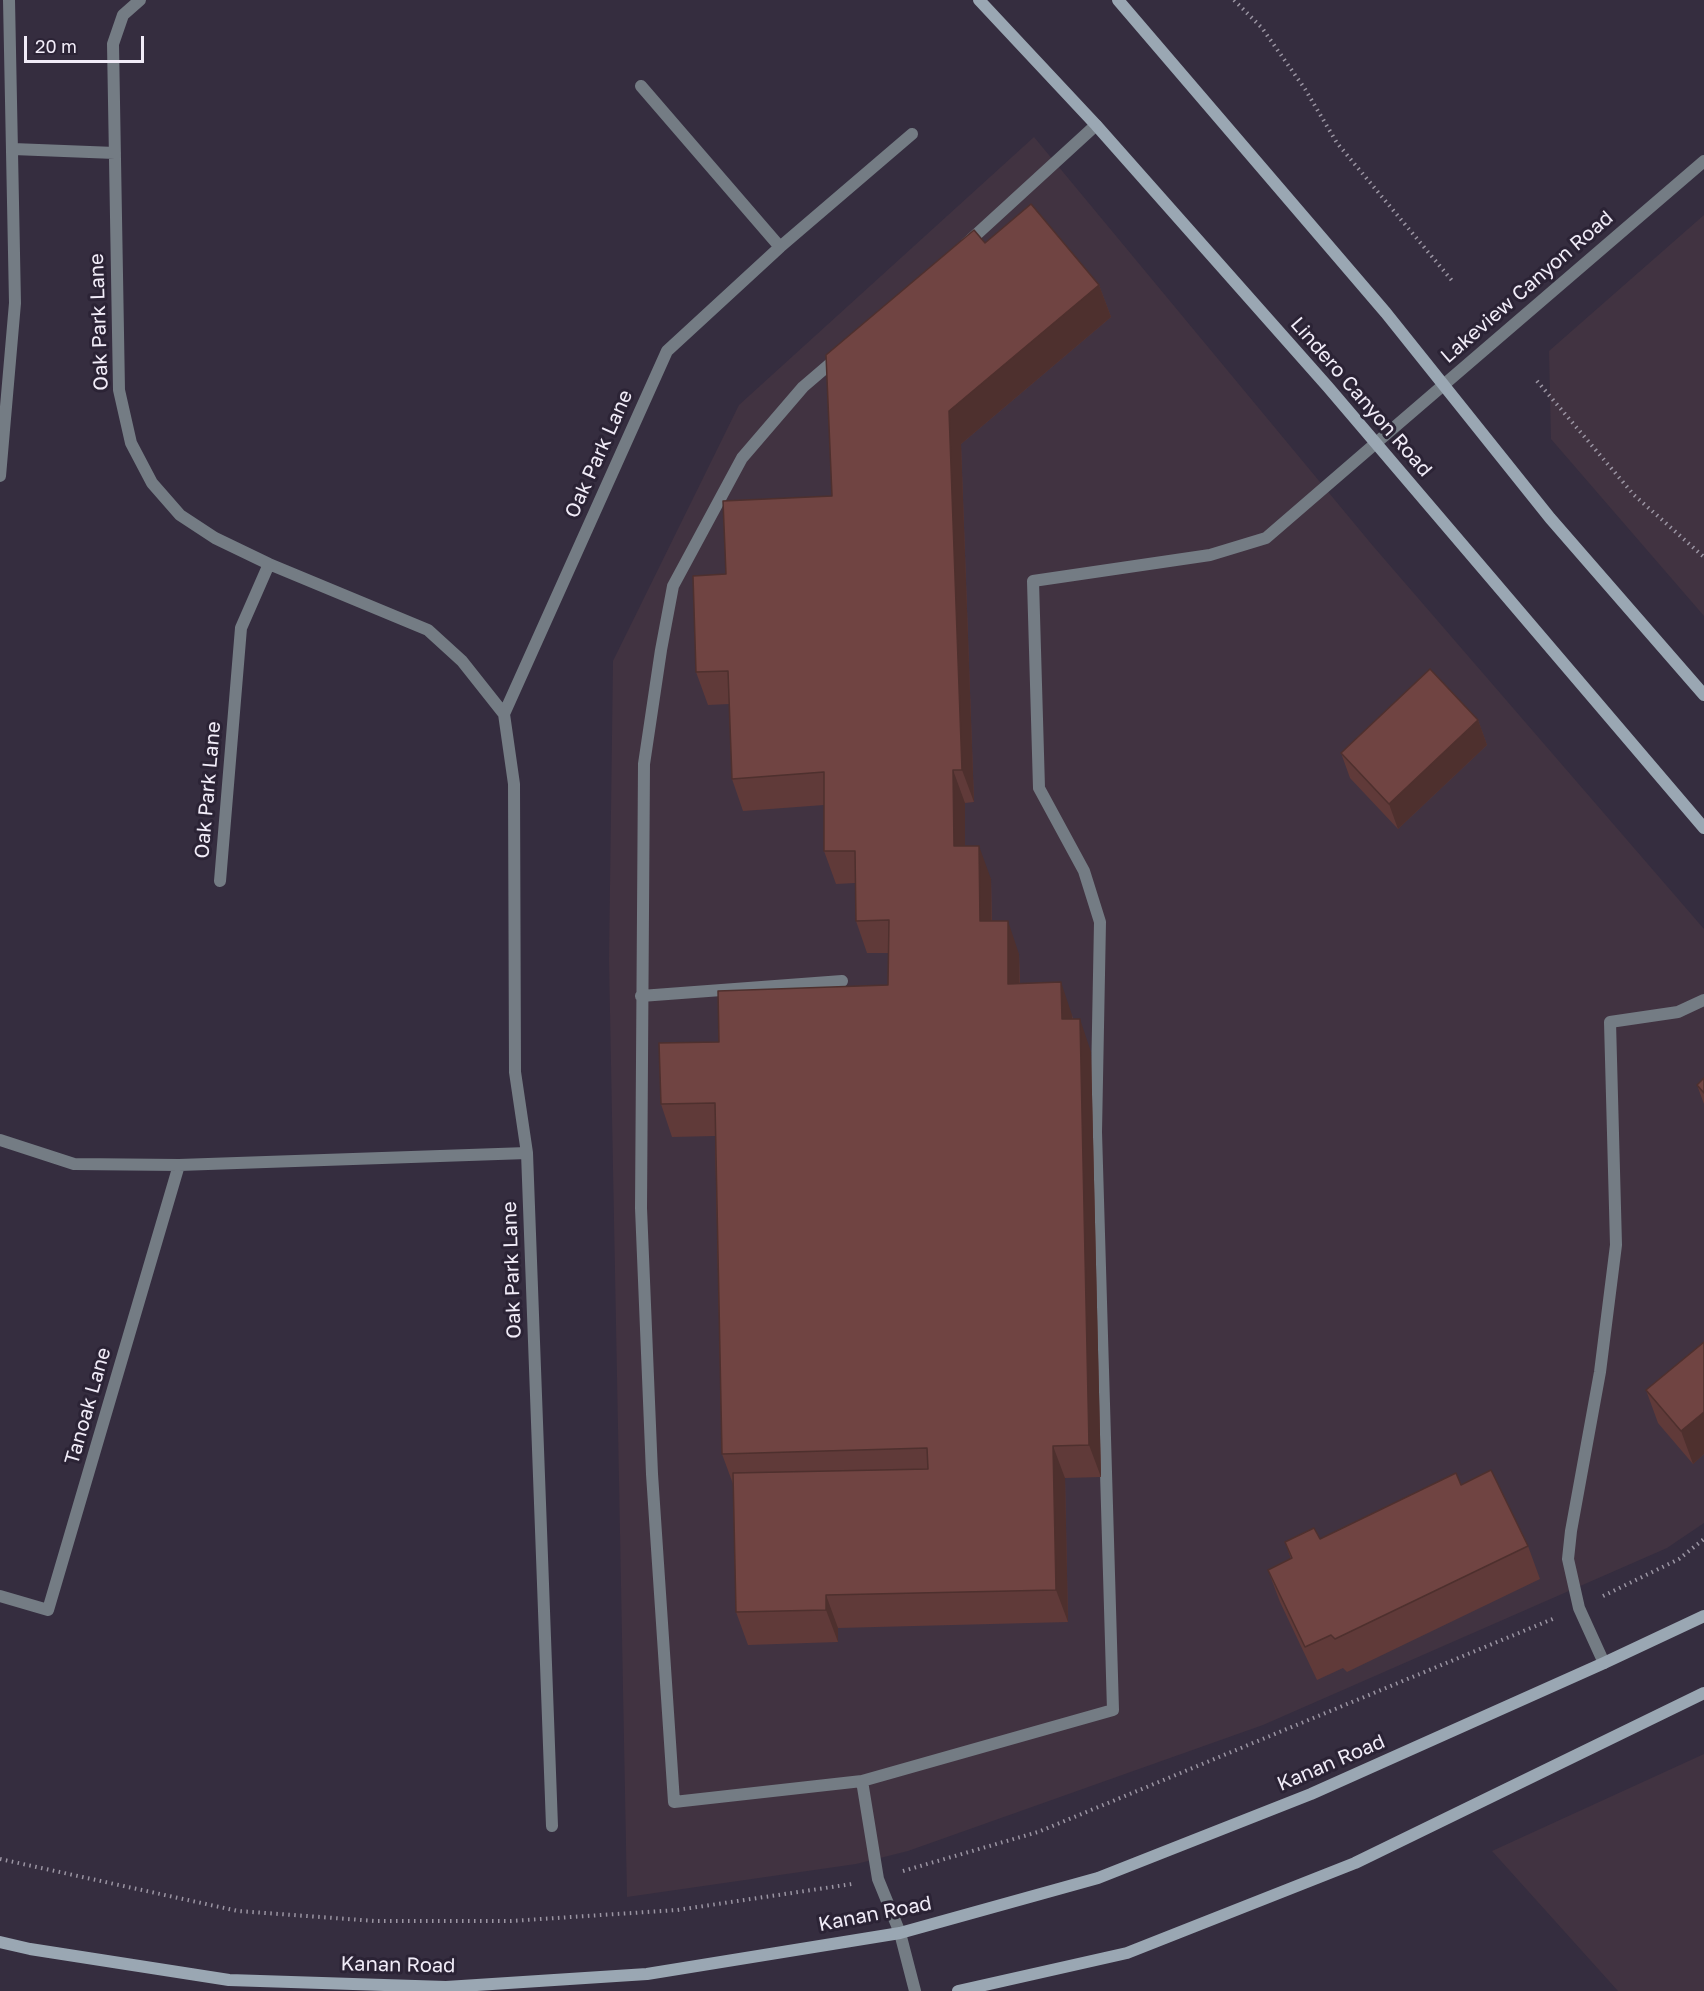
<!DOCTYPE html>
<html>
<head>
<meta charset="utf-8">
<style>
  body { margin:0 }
  #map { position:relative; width:1704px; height:1991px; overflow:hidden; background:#352d3f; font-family:"Golos Text",sans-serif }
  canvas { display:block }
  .scale { position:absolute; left:24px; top:36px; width:120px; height:27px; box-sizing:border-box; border:3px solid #f1ecf8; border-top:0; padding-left:8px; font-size:18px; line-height:21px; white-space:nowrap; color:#f1ecf8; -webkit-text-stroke:4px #2b2335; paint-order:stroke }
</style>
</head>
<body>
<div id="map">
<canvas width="1704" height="1991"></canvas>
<div class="scale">20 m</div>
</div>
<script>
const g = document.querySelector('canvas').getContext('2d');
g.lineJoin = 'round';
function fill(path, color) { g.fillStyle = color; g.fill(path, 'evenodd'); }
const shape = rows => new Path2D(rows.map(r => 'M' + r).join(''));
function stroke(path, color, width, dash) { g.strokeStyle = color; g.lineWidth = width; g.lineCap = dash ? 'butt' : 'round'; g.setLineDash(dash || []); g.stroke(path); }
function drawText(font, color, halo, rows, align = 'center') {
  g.font = font + ' "Golos Text",sans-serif'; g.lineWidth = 6; g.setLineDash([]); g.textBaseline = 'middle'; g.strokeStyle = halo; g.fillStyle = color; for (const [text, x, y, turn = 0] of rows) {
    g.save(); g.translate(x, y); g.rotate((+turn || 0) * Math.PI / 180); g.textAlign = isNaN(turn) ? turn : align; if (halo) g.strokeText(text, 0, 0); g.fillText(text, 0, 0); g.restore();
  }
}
fill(shape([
  [1034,137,1373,546,1704,929,1704,1523,1667,1548,1263,1725,908,1851,856,1864,627,1897,609,960,613,661,739,405],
  [1704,215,1704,616,1551,439,1549,351],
  [1704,1754,1704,1991,1618,1991,1492,1851]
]), '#413341');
stroke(shape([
  [1234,0,1262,28,1305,89,1337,143,1454,283],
  [1537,381,1634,495,1704,557],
  [1603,1596,1679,1559,1704,1539],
  [0,1859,238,1911,375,1921,511,1921,677,1910,852,1884],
  [903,1871,1038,1832,1555,1618]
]), '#9b95a3', 4, [1.5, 4.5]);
stroke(shape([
  [966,244,1096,125],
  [838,357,803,387,742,458,673,586,661,650,644,764,641,1208,652,1474,674,1802,862,1781,1113,1710,1096,1132,1100,922,1084,871,1039,788,1033,581,1210,555,1266,538,1376,443],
  [641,996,842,981],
  [1604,1663,1579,1608,1568,1559,1571,1531,1600,1372,1616,1245,1610,1022,1678,1012,1704,1000],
  [862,1781,878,1879,900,1933]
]), '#747c84', 12);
stroke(shape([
  [140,0,123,15,113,44,119,390,131,443,152,483,180,515,215,538,269,564,428,630,462,661,504,714,514,784,515,1072,527,1153,552,1826],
  [641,86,780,247],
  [13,149,115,153],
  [1376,443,1704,161],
  [0,476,15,303,9,0],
  [504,714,667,351,780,247,912,134],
  [220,881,241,628,269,564],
  [0,1140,74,1164,179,1165,527,1153],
  [0,1596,48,1610,179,1165],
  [900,1933,915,1991]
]), '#747c84', 12);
stroke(shape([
  [979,0,1096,125,1328,387,1704,828],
  [1118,0,1386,313,1550,518,1704,695],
  [0,1942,30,1949,229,1980,446,1987,647,1974,900,1933,1098,1878,1311,1794,1604,1663,1704,1616],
  [958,1991,1127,1953,1355,1863,1704,1693]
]), '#9aa7b3', 12);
fill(shape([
  [985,243,1099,285,1111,317,961,444,974,802,965,803,965,846,991,879,992,921,1019,954,1020,983,1072,1015,1073,1019,1091,1052,1101,1477,1065,1478,1068,1622,838,1628,838,1642,748,1645,736,1612,733,1484,722,1454,715,1136,672,1137,661,1104,719,1042,888,985,889,953,867,953,856,921,855,883,836,884,824,851,824,805,743,811,732,779,729,704,708,705,696,672,726,574,832,496],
  [1478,720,1487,745,1398,829,1350,778,1341,753],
  [1704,1078,1704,1104,1697,1085],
  [1704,1342,1704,1454,1693,1464,1658,1423,1646,1390],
  [1461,1485,1528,1546,1540,1579,1347,1672,1343,1668,1317,1680,1280,1602,1268,1570,1291,1559,1285,1542,1320,1539]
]), '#603a39');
fill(shape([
  [1099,285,1111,317,961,444,974,802,962,770,949,411],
  [1478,720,1487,745,1398,829,1389,804],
  [953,770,965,803,965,879,954,846],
  [979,846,991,879,992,954,980,921],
  [1008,921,1019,954,1020,1016,1008,984],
  [1061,982,1072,1015,1073,1052,1062,1019],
  [1080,1019,1091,1052,1101,1477,1089,1445],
  [1704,1412,1704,1454,1693,1464,1681,1431],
  [1053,1446,1065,1478,1068,1622,1056,1590],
  [826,1595,838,1628,838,1642,826,1610]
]), '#4e302e');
const building = shape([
  [1031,204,1099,285,949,411,962,770,953,770,954,846,979,846,980,921,1008,921,1008,984,1061,982,1062,1019,1080,1019,1089,1445,1053,1446,1056,1590,826,1595,826,1610,736,1612,733,1473,928,1469,927,1448,722,1454,715,1103,661,1104,659,1043,719,1042,718,991,888,985,889,920,856,921,855,851,824,851,824,772,732,779,728,671,696,672,693,576,726,574,723,501,832,496,826,355,974,230,985,243,1031,204],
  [1430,669,1478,720,1389,804,1341,753,1430,669],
  [1704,1078,1704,1093,1697,1085,1704,1078],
  [1704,1342,1704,1412,1681,1431,1646,1390,1704,1342],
  [1491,1470,1528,1546,1335,1639,1331,1635,1305,1647,1268,1570,1292,1558,1285,1542,1314,1528,1320,1539,1456,1473,1461,1485,1491,1470]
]);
fill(building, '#704442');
stroke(building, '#4e302e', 1.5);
drawText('20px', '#f1ecf8', '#2b2335', [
  ["Lakeview Canyon Road",1527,287,-41],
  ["Oak Park Lane",99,322,-92],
  ["Lindero Canyon Road",1361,397,49],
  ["Oak Park Lane",599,454,-66],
  ["Oak Park Lane",208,790,-85],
  ["Oak Park Lane",512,1270,-92],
  ["Tanoak Lane",88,1406,-74],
  ["Kanan Road",1331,1763,-23],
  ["Kanan Road",875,1914,-11],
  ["Kanan Road",398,1965,1]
]);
</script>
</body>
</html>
